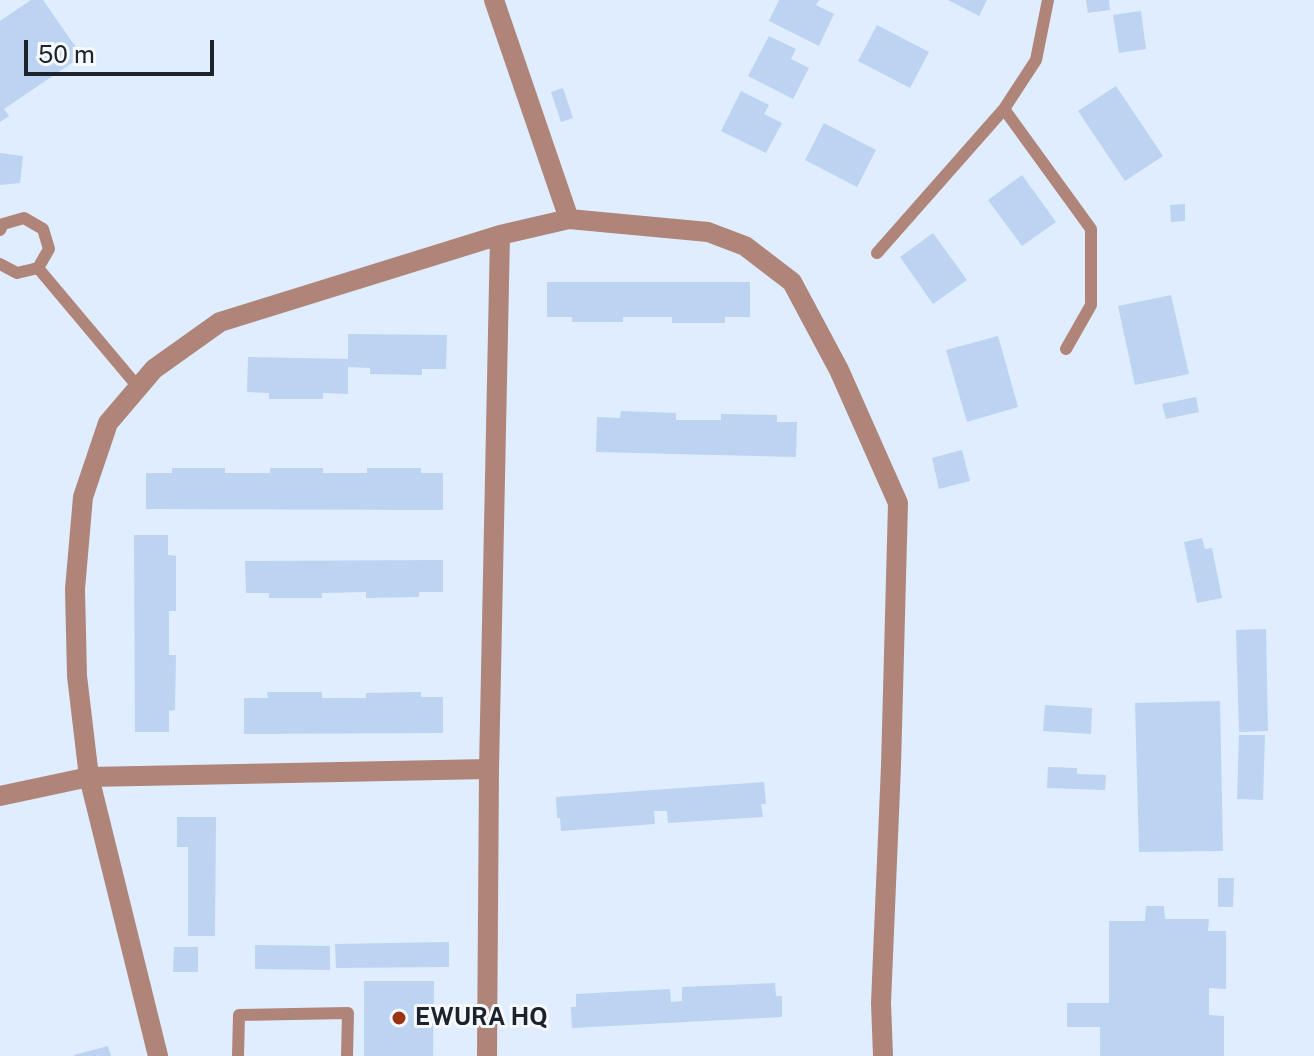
<!DOCTYPE html>
<html>
<head>
<meta charset="utf-8">
<style>
  body { margin:0 }
  #map { position:relative; width:1314px; height:1056px; overflow:hidden; background:#dfedff; font-family:"Public Sans",sans-serif }
  canvas { display:block }
  .scale { position:absolute; left:24px; top:40px; width:190px; height:36px; box-sizing:border-box; border:4px solid #1d232b; border-top:0; padding-left:10px; font-size:24px; line-height:28px; white-space:nowrap; color:#1d232b; -webkit-text-stroke:6px #f6f9fe; paint-order:stroke }
</style>
</head>
<body>
<div id="map">
<canvas width="1314" height="1056"></canvas>
<div class="scale">50 m</div>
</div>
<script>
const g = document.querySelector('canvas').getContext('2d');
g.lineJoin = 'round';
function fill(path, color) { g.fillStyle = color; g.fill(path, 'evenodd'); }
const shape = rows => new Path2D(rows.map(r => 'M' + r).join(''));
function stroke(path, color, width, dash) { g.strokeStyle = color; g.lineWidth = width; g.lineCap = dash ? 'butt' : 'round'; g.setLineDash(dash || []); g.stroke(path); }
function drawText(font, color, halo, rows, align = 'center') {
  g.font = font + ' "Public Sans",sans-serif'; g.lineWidth = 6; g.setLineDash([]); g.textBaseline = 'middle'; g.strokeStyle = halo; g.fillStyle = color; for (const [text, x, y, turn = 0] of rows) {
    g.save(); g.translate(x, y); g.rotate((+turn || 0) * Math.PI / 180); g.textAlign = isNaN(turn) ? turn : align; if (halo) g.strokeText(text, 0, 0); g.fillText(text, 0, 0); g.restore();
  }
}
fill(shape([
  [31,0,43,0,82,56,4,109,9,116,0,122,0,21],
  [779,0,819,0,816,5,834,14,819,46,769,21],
  [948,0,987,0,979,16],
  [1086,0,1109,0,1110,10,1088,13],
  [1141,11,1146,49,1119,53,1113,15],
  [877,25,929,52,910,88,858,61],
  [769,36,796,49,791,59,809,68,793,99,748,76],
  [1116,86,1163,156,1125,181,1078,111],
  [563,88,573,118,561,122,551,92],
  [741,91,769,105,764,114,782,123,766,153,721,131],
  [824,123,876,150,857,187,805,160],
  [0,153,23,156,20,183,0,185],
  [1022,175,1056,222,1022,246,988,200],
  [1185,204,1185,221,1171,222,1170,205],
  [933,233,967,280,933,304,900,257],
  [547,282,750,282,750,317,725,317,725,323,672,323,672,317,623,317,623,322,572,322,572,317,547,317],
  [1171,295,1189,374,1135,385,1118,306],
  [348,334,447,335,446,369,422,369,422,375,370,374,370,368,348,367,348,394,323,393,323,399,269,399,269,393,247,392,248,357,348,359],
  [998,336,1018,407,967,422,946,350],
  [1196,397,1199,412,1166,419,1162,404],
  [621,411,676,413,676,420,721,420,721,414,777,415,777,422,797,422,796,457,596,452,597,417,620,418],
  [962,450,970,481,939,489,932,458],
  [172,468,225,468,225,473,270,473,270,468,323,468,323,473,367,473,367,468,421,468,421,473,443,473,443,510,146,509,146,473,172,473],
  [134,535,168,535,168,555,176,556,176,611,169,611,169,655,176,655,175,710,169,711,169,732,135,732],
  [1202,538,1205,549,1212,548,1222,598,1197,603,1184,542],
  [443,560,443,592,419,592,419,597,366,598,366,592,322,593,322,598,269,598,269,593,246,593,245,561],
  [1266,629,1268,731,1239,732,1236,630],
  [267,692,322,692,322,698,366,698,366,693,421,692,421,697,443,697,443,733,244,734,244,698,268,698],
  [1220,701,1223,851,1139,852,1135,703],
  [1045,705,1092,708,1091,734,1043,731],
  [1239,735,1265,735,1263,800,1237,799],
  [1048,767,1077,768,1077,774,1106,775,1105,790,1047,788],
  [764,782,766,804,761,804,763,817,668,823,667,811,654,811,655,824,561,831,560,818,557,818,556,797],
  [177,817,216,817,215,936,188,936,188,847,177,847],
  [1218,878,1234,878,1233,907,1218,907],
  [1146,906,1164,906,1165,919,1209,919,1208,931,1226,931,1226,989,1209,988,1209,1015,1224,1016,1224,1056,1100,1056,1100,1027,1067,1027,1067,1003,1109,1003,1109,921,1145,921],
  [449,942,449,967,336,968,335,944],
  [255,945,330,946,330,970,255,969],
  [174,947,198,947,198,972,173,972],
  [364,981,434,981,433,1056,364,1056],
  [775,983,776,996,782,996,782,1017,572,1028,571,1007,576,1007,576,994,670,989,671,1002,682,1001,682,987],
  [108,1046,111,1056,74,1056,74,1055]
]), '#bcd3f2');
stroke(shape([
  [1004,109,1091,229,1091,305,1066,349],
  [0,230,3,224,24,218,43,229,49,249,38,268,17,273,0,264],
  [877,253,1004,109,1036,60,1048,0],
  [38,268,138,387],
  [238,1056,239,1015,348,1013,347,1056]
]), '#b08579', 12);
stroke(shape([
  [494,0,569,219],
  [0,796,89,777,489,769],
  [158,1056,89,777,77,676,75,589,83,497,108,423,154,369,220,322,500,235,569,219,708,232,745,246,792,282,839,370,898,503,891,766,881,1003,883,1056],
  [487,1056,489,769,500,235]
]), '#b08579', 20);
for (const [x, y, r, color] of [
  [399,1018,8,"#9b3415"]
]) { const dot = new Path2D(); dot.arc(x, y, r, 0, 2 * Math.PI); g.fillStyle = color; g.fill(dot); stroke(dot, '#f6f9fe', 3); }
drawText('bold 24px', '#1d232b', '#f6f9fe', [
  ["EWURA HQ",415,1018]
], 'left');
</script>
</body>
</html>
